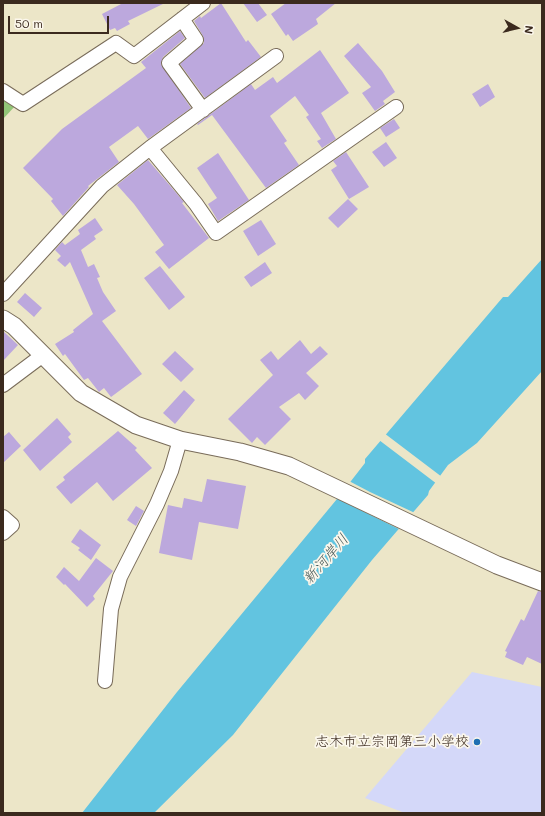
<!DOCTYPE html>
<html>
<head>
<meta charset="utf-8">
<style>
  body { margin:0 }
  #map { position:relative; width:545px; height:816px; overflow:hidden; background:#ece6c8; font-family:Mali,sans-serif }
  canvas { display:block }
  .frame { position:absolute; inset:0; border:4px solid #3b2a1e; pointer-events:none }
  .north { position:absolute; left:497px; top:8px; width:40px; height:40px; -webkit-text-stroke:3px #fbf7ec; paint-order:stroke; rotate:98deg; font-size:11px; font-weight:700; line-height:16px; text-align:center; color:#3b2a1e }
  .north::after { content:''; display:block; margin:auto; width:14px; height:18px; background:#3b2a1e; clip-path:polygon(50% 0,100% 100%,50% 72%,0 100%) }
  .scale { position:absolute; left:8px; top:16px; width:101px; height:18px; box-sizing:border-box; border:2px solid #3b2a1e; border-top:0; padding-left:5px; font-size:12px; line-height:14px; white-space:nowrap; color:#3b2a1e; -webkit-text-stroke:3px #fbf7ec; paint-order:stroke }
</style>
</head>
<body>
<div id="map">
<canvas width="545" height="816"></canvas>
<div class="frame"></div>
<div class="north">N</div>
<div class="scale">50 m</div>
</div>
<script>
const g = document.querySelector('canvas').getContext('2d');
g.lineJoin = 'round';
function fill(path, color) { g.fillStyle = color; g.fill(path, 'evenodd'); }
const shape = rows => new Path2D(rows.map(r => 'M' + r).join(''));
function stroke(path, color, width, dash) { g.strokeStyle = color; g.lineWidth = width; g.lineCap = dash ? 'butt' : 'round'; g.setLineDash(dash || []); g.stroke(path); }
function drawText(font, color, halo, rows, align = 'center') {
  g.font = font + ' Mali,"Klee One",sans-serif'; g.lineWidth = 3.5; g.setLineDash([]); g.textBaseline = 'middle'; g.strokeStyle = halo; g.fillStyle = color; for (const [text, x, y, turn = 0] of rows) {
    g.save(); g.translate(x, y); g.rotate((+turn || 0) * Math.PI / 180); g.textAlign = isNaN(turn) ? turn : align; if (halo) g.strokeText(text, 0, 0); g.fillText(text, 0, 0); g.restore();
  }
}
fill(shape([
  [472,672,542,687,542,813,405,813,365,798]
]), '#d4d8f9');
fill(shape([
  [3,95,17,104,3,119]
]), '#93c678');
fill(shape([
  [542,259,542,371,477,443,448,465,429,491,428,495,372,560,233,735,154,813,82,813,177,692,337,499,365,463,365,459,503,297,508,297]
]), '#62c4e0');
fill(shape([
  [384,433,442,477,437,484,379,440],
  [349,481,370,492,415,513,401,530,336,498]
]), '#ece6c8');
fill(shape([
  [123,3,165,3,128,21,130,24,117,31,115,28,110,30,102,14],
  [221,3,246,42,248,40,261,57,205,98,180,64,204,43,203,36,194,21,200,16,201,18],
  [243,3,258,3,267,15,257,22],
  [286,3,336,3,316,19,318,24,293,41,288,34,286,36,271,14],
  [180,31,185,38,163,57,161,64,191,108,148,139,138,126,109,147,119,162,88,186,89,187,63,216,51,201,53,199,23,168,62,129,146,68,141,62],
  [358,43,382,71,395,92,383,101,385,104,375,111,362,93,371,87,344,56],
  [320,50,349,93,321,113,336,139,322,148,317,141,321,139,306,117,309,115,295,96,270,116,287,141,284,143,299,165,266,188,212,115,198,125,197,124,251,84,255,90,273,77,277,83],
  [488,84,495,97,480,107,472,94],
  [394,119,400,128,386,137,380,128],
  [386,142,397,158,384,167,372,152],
  [346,152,369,187,349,199,331,170,337,166,333,161],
  [218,153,249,200,218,221,208,204,217,198,197,168],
  [148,160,184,202,182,203,209,238,169,269,155,252,164,245,134,204,117,185],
  [348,199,358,209,338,228,328,218],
  [95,218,103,230,94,236,96,239,81,250,88,267,94,264,100,277,97,278,103,292,116,311,102,321,142,374,111,397,104,388,99,392,88,378,84,380,65,354,63,356,55,344,74,332,73,330,93,314,70,262,65,267,57,260,61,256,55,250,62,242,65,245,80,234,78,230],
  [261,220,276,244,258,256,243,231],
  [265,262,272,273,251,287,244,277],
  [160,266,185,297,169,310,144,278],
  [25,293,42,308,34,317,17,302],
  [3,331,18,345,3,361],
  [300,340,311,354,320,346,328,354,306,373,319,386,305,400,299,393,279,407,291,419,265,445,257,437,252,443,228,419,273,375,260,360,271,351,278,360],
  [175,351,194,369,181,382,162,364],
  [184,390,195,400,175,424,163,413],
  [57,418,71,434,68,437,72,442,40,471,23,450],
  [118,431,137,448,135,450,152,468,113,501,97,482,71,504,56,487,65,480,63,477],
  [9,432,21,446,3,463,3,437],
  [207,479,246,486,238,529,199,522,192,560,159,553,168,505,182,508,184,498,202,502],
  [136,506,144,511,136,526,127,520],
  [80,529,101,545,91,560,78,550,80,548,71,542],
  [96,558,113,571,93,596,95,599,87,607,65,584,64,585,56,577,64,567,79,581],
  [538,591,542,592,542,664,527,657,523,665,505,657,507,652,505,651,521,619,524,621]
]), '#bca8dd');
const minor = shape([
  [182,19,196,40,169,63,203,110],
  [3,91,23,104,116,43,134,56,203,3],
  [150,148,276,56],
  [3,294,102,186,150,148,196,204,216,233,396,107],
  [3,385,43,355],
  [3,517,12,525,3,533],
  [105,681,111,609,120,577,157,504,171,471,180,440]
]);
const tertiary = shape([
  [3,319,14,326,81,393,136,425,180,440,240,452,289,466,497,565,542,582]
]);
stroke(minor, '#796c5a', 16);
stroke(tertiary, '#796c5a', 19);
stroke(minor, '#fff', 14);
stroke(tertiary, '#fff', 17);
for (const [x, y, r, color] of [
  [477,742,4,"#1f6fb2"]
]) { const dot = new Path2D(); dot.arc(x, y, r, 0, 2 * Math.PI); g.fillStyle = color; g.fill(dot); stroke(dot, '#fbf7ec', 1.5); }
drawText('14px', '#3b2a1e', '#fbf7ec', [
  ["志木市立宗岡第三小学校",469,742]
], 'right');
drawText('italic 15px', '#475858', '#fbf7ec', [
  ["新河岸川",326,559,-49]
]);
</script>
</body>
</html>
